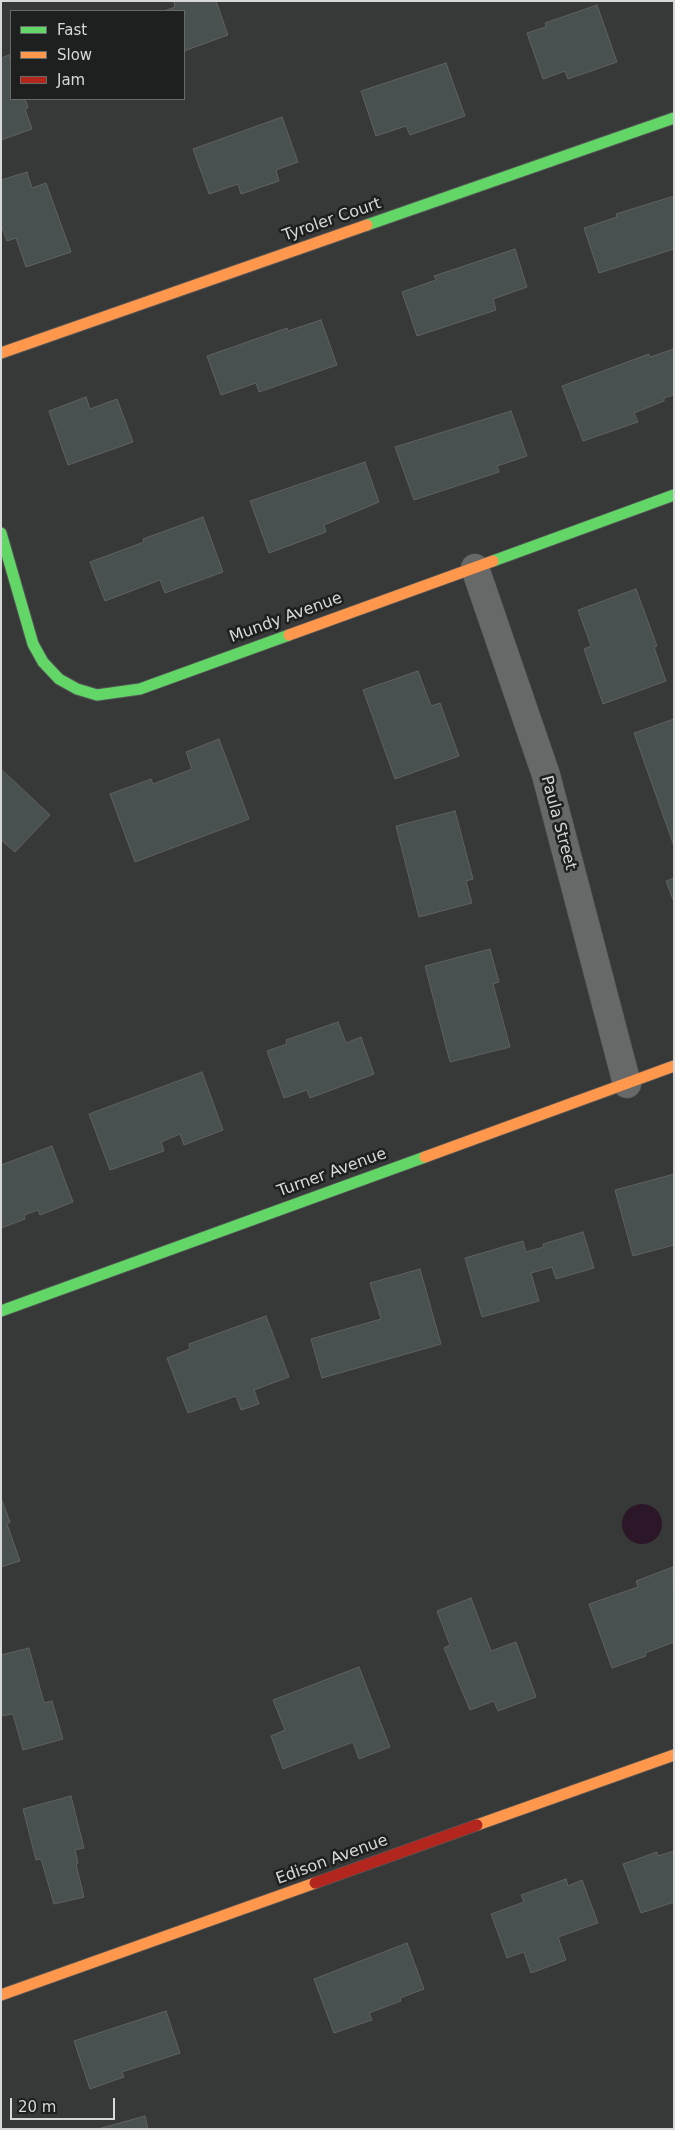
<!DOCTYPE html>
<html>
<head>
<meta charset="utf-8">
<style>
  body { margin:0 }
  #map { position:relative; width:675px; height:2130px; overflow:hidden; background:#373838; font-family:"DejaVu Sans",sans-serif }
  canvas { display:block }
  .frame { position:absolute; inset:0; border:2px solid #d7d9d9; pointer-events:none }
  .legend { position:absolute; left:10px; top:10px; width:175px; height:90px; box-sizing:border-box; background:#1e1f1f; border:1px solid #686969; margin:0; padding:6px 9px; list-style:none; font-size:15px; color:#d7d9d9 }
  .legend li { display:flex; align-items:center; gap:10px; height:25px }
  .legend b { width:25px; border:1px solid #686969 }
  .scale { position:absolute; left:10px; top:2098px; width:105px; height:22px; box-sizing:border-box; border:2px solid #d7d9d9; border-top:0; padding-left:6px; font-size:15px; line-height:18px; white-space:nowrap; color:#d7d9d9; -webkit-text-stroke:4px #1e1f1f; paint-order:stroke }
</style>
</head>
<body>
<div id="map">
<canvas width="675" height="2130"></canvas>
<div class="frame"></div>
<ul class="legend">
<li><b style="height:6px;background:#63d668"></b>Fast</li>
<li><b style="height:6px;background:#ff974d"></b>Slow</li>
<li><b style="height:6px;background:#b3261e"></b>Jam</li>
</ul>
<div class="scale">20 m</div>
</div>
<script>
const g = document.querySelector('canvas').getContext('2d');
g.lineJoin = 'round';
function fill(path, color) { g.fillStyle = color; g.fill(path, 'evenodd'); }
const shape = rows => new Path2D(rows.map(r => 'M' + r).join(''));
function stroke(path, color, width, dash) { g.strokeStyle = color; g.lineWidth = width; g.lineCap = dash ? 'butt' : 'round'; g.setLineDash(dash || []); g.stroke(path); }
function drawText(font, color, halo, rows, align = 'center') {
  g.font = font + ' "DejaVu Sans",sans-serif'; g.lineWidth = 5; g.setLineDash([]); g.textBaseline = 'middle'; g.strokeStyle = halo; g.fillStyle = color; for (const [text, x, y, turn = 0] of rows) {
    g.save(); g.translate(x, y); g.rotate((+turn || 0) * Math.PI / 180); g.textAlign = isNaN(turn) ? turn : align; if (halo) g.strokeText(text, 0, 0); g.fillText(text, 0, 0); g.restore();
  }
}
fill(shape([
  '622 1524a20 20 0 1 1 40 0a20 20 0 1 1-40 0Z'
]), '#2c1728');
const building = shape([
  [174,1,216,1,228,35,184,51,184,11,164,11,175,7,174,1],
  [597,5,617,62,568,79,565,71,543,79,527,33,546,27,545,23,597,5],
  [9,55,11,62,11,99,25,99,28,108,25,109,32,129,1,140,1,58,9,55],
  [446,63,465,116,410,135,406,126,376,136,361,91,446,63],
  [282,117,298,162,276,170,279,181,241,194,238,184,209,194,193,149,282,117],
  [27,172,32,188,46,183,71,252,26,267,16,238,7,241,1,225,1,180,27,172],
  [674,196,674,249,599,273,584,228,617,217,616,214,674,196],
  [515,249,527,287,493,299,496,310,417,336,402,292,436,280,434,276,515,249],
  [321,320,337,365,259,392,256,383,221,395,207,356,287,328,288,331,321,320],
  [674,349,674,395,664,398,664,401,634,413,638,422,583,441,562,386,649,354,650,357,674,349],
  [86,397,90,409,117,399,133,442,68,465,49,411,86,397],
  [511,411,527,456,497,466,499,472,414,500,395,447,511,411],
  [365,462,379,502,324,525,326,532,269,553,250,501,365,462],
  [203,517,223,572,165,593,160,580,105,601,90,562,144,542,143,539,203,517],
  [636,589,657,646,654,647,666,681,603,704,584,649,591,646,578,610,636,589],
  [418,671,431,706,440,703,459,756,395,779,363,690,418,671],
  [674,719,674,846,634,733,674,719],
  [219,739,249,819,135,862,110,794,151,779,153,784,192,769,186,752,219,739],
  [1,769,50,815,15,852,1,840,1,769],
  [455,811,473,879,466,881,472,903,419,917,396,826,455,811],
  [674,878,674,902,666,881,674,878],
  [490,949,499,982,493,984,510,1047,450,1062,425,966,490,949],
  [338,1022,346,1043,361,1037,374,1074,310,1098,307,1090,284,1098,267,1051,287,1044,286,1040,338,1022],
  [202,1072,223,1130,184,1145,180,1134,161,1142,164,1151,110,1170,89,1114,202,1072],
  [52,1146,73,1202,40,1215,38,1210,24,1215,25,1219,1,1228,1,1165,52,1146],
  [674,1174,674,1245,633,1256,615,1190,674,1174],
  [583,1232,594,1268,556,1279,552,1267,531,1273,539,1301,482,1317,465,1258,523,1241,526,1252,544,1247,543,1244,583,1232],
  [420,1269,441,1344,322,1378,311,1339,381,1319,370,1283,420,1269],
  [266,1316,289,1377,254,1390,259,1404,241,1410,236,1396,188,1413,167,1358,190,1349,189,1344,266,1316],
  [1,1498,10,1522,7,1524,20,1561,1,1567,1,1498],
  [673,1567,674,1642,645,1653,646,1656,612,1668,589,1604,638,1587,636,1581,673,1567],
  [471,1598,491,1651,516,1642,536,1697,498,1711,494,1701,470,1710,444,1648,450,1645,437,1611,471,1598],
  [29,1648,44,1703,52,1701,63,1739,23,1750,13,1714,1,1716,1,1655,29,1648],
  [359,1667,390,1747,359,1759,353,1742,283,1769,271,1736,285,1730,273,1700,359,1667],
  [71,1796,84,1848,75,1850,78,1863,76,1864,84,1897,54,1904,41,1859,36,1860,23,1809,71,1796],
  [674,1851,674,1902,641,1913,623,1864,657,1852,658,1856,674,1851],
  [566,1879,568,1886,582,1880,598,1923,558,1937,566,1960,531,1973,524,1952,507,1958,491,1914,524,1902,521,1895,566,1879],
  [407,1943,424,1989,400,1998,401,2001,369,2013,372,2020,334,2033,314,1979,407,1943],
  [166,2011,180,2053,122,2072,124,2077,90,2089,74,2041,166,2011],
  [145,2116,148,2129,98,2129,145,2116]
]);
fill(building, '#48514f');
stroke(building, '#606161', 1);
const street = shape([
  [475,568,546,775,627,1084]
]);
const fast = shape([
  [367,225,674,118],
  [1,533,33,644,43,662,59,679,77,689,97,695,140,689,289,635],
  [493,561,674,495],
  [1,1311,425,1157]
]);
const slow = shape([
  [1,353,367,225],
  [289,635,493,561],
  [425,1157,674,1066],
  [477,1825,674,1755],
  [1,1995,315,1883]
]);
const jam = shape([
  [315,1883,477,1825]
]);
stroke(street, '#535454', 29);
stroke(fast, '#535454', 13);
stroke(slow, '#535454', 13);
stroke(jam, '#535454', 13);
stroke(street, '#676868', 28);
stroke(fast, '#63d668', 11);
stroke(slow, '#ff974d', 11);
stroke(jam, '#b3261e', 11);
drawText('16px', '#d7d9d9', '#1e1f1f', [
  ["Tyroler Court",332,220,-19],
  ["Mundy Avenue",286,618,-20],
  ["Paula Street",558,823,75],
  ["Turner Avenue",332,1173,-20],
  ["Edison Avenue",332,1860,-20]
]);
</script>
</body>
</html>
